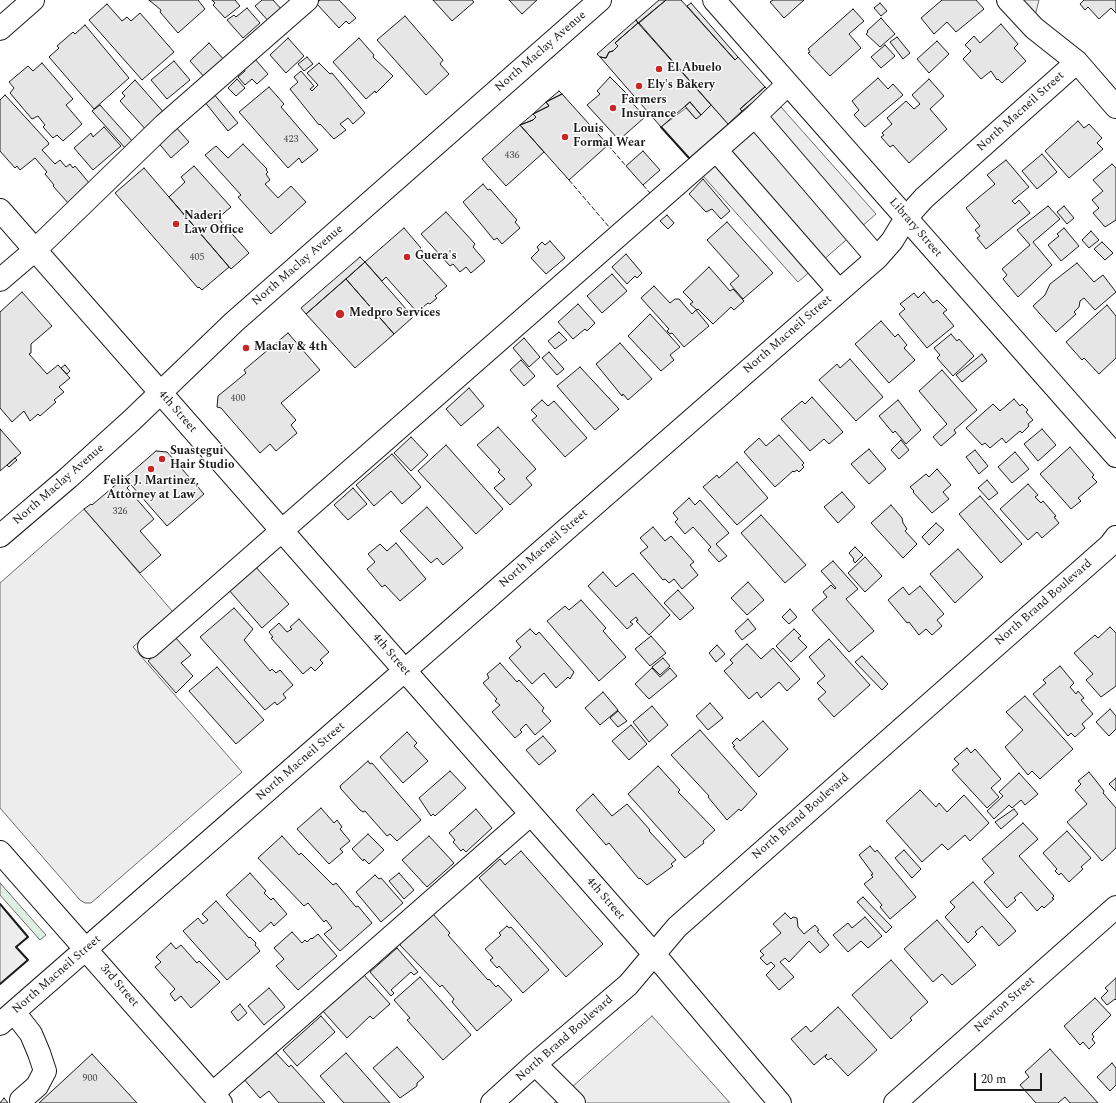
<!DOCTYPE html>
<html>
<head>
<meta charset="utf-8">
<style>
  body { margin:0 }
  #map { position:relative; width:1116px; height:1103px; overflow:hidden; background:#fff; font-family:Spectral,serif }
  canvas { display:block }
  .scale { position:absolute; left:974px; top:1073px; width:68px; height:18px; box-sizing:border-box; border:2px solid #1a1a1a; border-top:0; padding-left:5px; font-size:12px; line-height:14px; white-space:nowrap; color:#1a1a1a; -webkit-text-stroke:3px #fff; paint-order:stroke }
</style>
</head>
<body>
<div id="map">
<canvas width="1116" height="1103"></canvas>
<div class="scale">20 m</div>
</div>
<script>
const context = document.querySelector('canvas').getContext('2d');
context.lineJoin = 'round';
function paint(path, color) { context.fillStyle = color; context.fill(path, 'evenodd'); }
const shape = rows => new Path2D(rows.map(r => 'M' + r).join(''));
function trace(path, color, width, dash) { context.strokeStyle = color; context.lineWidth = width; context.lineCap = dash ? 'butt' : 'round'; context.setLineDash(dash || []); context.stroke(path); }
function label(font, color, halo, rows, align = 'center') {
  context.font = font + ' Spectral,serif'; context.lineWidth = 3; context.setLineDash([]); context.textBaseline = 'middle'; context.strokeStyle = halo; context.fillStyle = color; for (const [text, x, y, turn = 0] of rows) {
    context.save(); context.translate(x, y); context.rotate((+turn || 0) * Math.PI / 180); context.textAlign = isNaN(turn) ? turn : align; if (halo) context.strokeText(text, 0, 0); context.fillText(text, 0, 0); context.restore();
  }
}
const green = shape([
  [0,883,46,935,40,940,0,895,0,883]
]);
paint(green, '#e0efe3');
trace(green, '#6a6a6a', 1);
const parking = shape([
  [1016,0,1039,0,1034,20,1016,0],
  [711,105,728,124,689,158,661,127,686,108,696,119,711,105],
  [781,107,876,214,798,282,703,176,781,107],
  [84,509,173,612,133,647,242,772,91,903,85,903,80,900,0,808,0,583,84,509],
  [0,904,28,937,16,947,28,960,0,984,0,904],
  [652,1016,730,1103,554,1103,652,1016]
]);
paint(parking, '#ededed');
trace(parking, '#6a6a6a', 1);
const building = shape([
  [149,0,198,0,205,9,178,33,160,12,161,10,149,0],
  [212,0,235,0,240,6,225,18,213,5,215,3,212,0],
  [262,0,273,0,283,11,270,23,255,6,262,0],
  [320,0,339,0,356,18,349,24,346,21,339,28,316,3,320,0],
  [433,0,472,0,474,2,452,21,433,0],
  [509,0,537,0,522,14,509,0],
  [659,0,666,0,638,23,636,20,659,0],
  [666,0,681,0,735,60,738,57,765,87,740,109,742,111,728,124,639,23,666,0],
  [773,0,804,0,784,18,770,2,773,0],
  [942,0,976,0,984,9,956,32,947,22,934,34,921,18,942,0],
  [1084,0,1116,0,1116,13,1111,8,1099,19,1088,7,1085,10,1080,4,1084,0],
  [691,3,738,57,735,60,687,6,691,3],
  [880,3,887,11,881,16,874,8,880,3],
  [107,4,122,21,127,17,131,21,140,13,174,52,142,80,89,20,107,4],
  [247,8,260,23,243,38,227,20,234,15,236,17,247,8],
  [853,9,864,21,849,34,861,48,830,76,808,53,810,52,808,49,853,9],
  [405,16,443,60,440,64,449,74,426,95,377,40,405,16],
  [881,18,895,34,880,47,866,34,868,32,867,31,881,18],
  [636,20,638,23,615,43,618,46,613,51,609,52,606,58,600,57,597,54,636,20],
  [638,23,711,105,701,115,690,102,661,127,600,57,606,58,609,52,613,51,618,46,615,43,638,23],
  [1001,24,1018,44,1014,48,1026,61,1002,83,998,79,997,80,991,71,981,79,963,59,971,51,965,45,974,36,980,43,1001,24],
  [85,25,129,78,94,109,49,57,59,48,57,46,73,32,75,34,85,25],
  [897,37,910,53,903,59,890,42,897,37],
  [288,38,304,56,286,73,270,55,288,38],
  [359,38,374,55,373,57,393,76,376,93,375,91,366,99,333,62,359,38],
  [937,41,949,54,929,73,917,59,937,41],
  [209,43,225,61,206,79,190,61,209,43],
  [885,45,895,56,881,68,871,57,885,45],
  [307,57,313,64,304,71,298,64,307,57],
  [254,58,268,74,257,84,252,79,245,85,238,77,245,71,243,68,254,58],
  [174,61,190,80,167,99,151,80,174,61],
  [42,63,73,99,66,105,82,124,63,141,57,135,53,138,43,127,45,125,38,116,32,119,10,93,14,88,9,82,28,66,33,71,42,63],
  [319,63,330,74,332,73,365,113,353,124,348,118,340,124,346,130,334,139,320,124,319,125,290,89,298,82,294,77,301,71,314,86,310,89,312,91,318,85,307,73,319,63],
  [610,77,629,96,627,97,645,117,619,140,587,105,600,94,597,91,610,77],
  [878,78,888,89,893,84,903,95,865,127,854,115,859,110,852,101,878,78],
  [237,79,245,88,236,96,228,88,237,79],
  [929,79,944,96,930,109,947,129,909,163,893,145,890,147,881,137,884,135,882,133,892,124,887,118,906,101,914,109,920,104,912,95,929,79],
  [135,80,166,115,148,132,120,101,125,96,122,93,135,80],
  [269,87,284,104,281,107,318,150,302,163,299,158,288,168,239,112,269,87],
  [765,87,768,90,742,111,740,109,765,87],
  [559,91,562,94,546,102,559,91],
  [213,93,238,123,228,131,204,101,213,93],
  [562,94,608,145,569,180,520,125,533,120,536,117,533,114,549,106,546,102,562,94],
  [5,95,48,142,49,144,42,150,55,164,60,160,66,167,70,164,73,168,75,166,90,184,68,203,53,186,54,185,45,174,47,172,35,158,20,170,17,166,15,168,0,151,0,100,5,95],
  [546,102,549,106,533,114,546,102],
  [690,102,701,115,696,119,685,106,690,102],
  [100,105,134,143,126,149,92,111,100,105],
  [533,114,536,117,533,120,520,125,533,114],
  [1078,121,1084,128,1089,124,1102,138,1097,143,1103,149,1069,178,1045,151,1078,121],
  [520,125,544,152,506,186,482,159,520,125],
  [175,126,189,142,171,158,157,141,175,126],
  [104,127,121,146,93,170,74,148,91,133,93,137,104,127],
  [243,144,267,169,266,170,268,172,266,174,270,180,265,184,278,198,291,186,306,202,271,234,238,197,241,195,205,155,216,146,228,158,243,144],
  [643,151,660,170,643,185,626,166,643,151],
  [1042,154,1057,172,1037,189,1022,171,1042,154],
  [1006,160,1029,187,1012,201,1015,204,1019,200,1030,213,986,249,977,238,980,236,975,230,980,226,966,208,995,184,987,175,1006,160],
  [1112,164,1116,168,1116,220,1105,227,1093,213,1099,208,1092,200,1103,191,1093,180,1112,164],
  [194,166,231,207,218,218,249,253,231,269,169,197,185,182,181,177,194,166],
  [144,168,229,267,202,290,199,287,198,288,115,193,144,168],
  [703,179,730,211,721,219,712,209,706,212,689,194,703,179],
  [483,184,488,190,490,189,517,220,515,222,520,228,502,244,497,238,494,240,463,202,483,184],
  [1048,206,1060,219,1033,242,1052,265,1018,297,1003,279,1007,275,1002,269,1030,245,1017,230,1048,206],
  [1064,206,1074,218,1067,224,1057,212,1064,206],
  [446,212,475,244,473,247,485,261,471,273,466,267,460,272,453,264,450,266,421,234,446,212],
  [667,215,674,223,668,229,660,221,667,215],
  [727,222,773,273,743,299,730,284,739,276,707,240,727,222],
  [404,228,421,248,416,252,447,286,435,296,437,298,430,304,428,303,417,312,386,277,382,281,365,262,404,228],
  [1064,228,1079,246,1061,261,1048,245,1059,236,1057,234,1064,228],
  [1091,231,1099,240,1089,248,1082,240,1091,231],
  [550,241,565,258,546,274,531,258,539,250,537,247,542,242,545,245,550,241],
  [1102,242,1113,253,1105,260,1094,249,1102,242],
  [626,254,642,273,637,278,635,276,627,284,612,267,626,254],
  [360,257,365,262,306,314,301,308,360,257],
  [365,262,413,317,394,334,346,279,365,262],
  [1077,263,1094,282,1103,275,1116,292,1095,310,1084,298,1080,301,1079,307,1074,312,1076,314,1056,332,1033,306,1045,295,1050,284,1077,263],
  [709,267,730,291,733,289,744,301,734,310,731,307,713,324,698,309,697,310,690,304,693,302,683,292,709,267],
  [612,274,627,291,602,313,587,296,612,274],
  [346,279,394,334,355,368,306,314,346,279],
  [654,286,670,303,675,299,679,299,692,314,696,310,709,326,684,347,672,333,670,334,667,331,669,329,641,298,654,286],
  [22,292,52,326,31,344,31,353,29,354,47,374,58,365,70,378,59,387,64,392,54,400,56,402,40,416,38,414,30,421,24,411,12,422,0,408,0,312,22,292],
  [924,292,933,303,937,300,947,310,943,313,954,326,927,348,899,314,905,309,900,304,914,293,918,298,924,292],
  [578,304,595,323,587,331,585,329,573,339,558,322,578,304],
  [1107,305,1116,316,1116,358,1099,374,1084,358,1082,360,1066,342,1107,305],
  [650,314,680,347,670,355,674,360,661,371,628,336,650,314],
  [881,321,895,337,898,334,907,345,904,348,915,360,889,383,855,344,881,321],
  [559,332,567,340,555,349,548,341,559,332],
  [288,333,320,370,281,403,296,420,291,425,297,433,276,451,270,444,260,453,221,408,217,407,218,396,246,373,244,370,288,333],
  [951,334,957,341,959,339,974,356,953,376,937,358,940,355,934,348,951,334],
  [524,338,540,357,529,367,513,348,524,338],
  [620,343,652,379,628,400,623,394,622,396,596,364,620,343],
  [549,352,564,369,557,375,542,358,549,352],
  [982,354,987,361,962,382,956,375,982,354],
  [850,359,883,397,856,421,819,380,837,364,840,368,850,359],
  [521,360,535,376,524,386,510,370,521,360],
  [65,365,70,371,67,374,61,368,65,365],
  [580,367,619,409,595,430,557,386,580,367],
  [942,370,977,410,954,430,956,433,941,446,933,437,947,424,919,391,942,370],
  [469,388,484,406,461,426,446,409,469,388],
  [812,397,843,432,829,444,824,439,810,451,781,419,802,401,805,404,812,397],
  [1014,399,1020,406,1022,404,1028,410,1026,412,1033,420,1028,424,1029,426,1022,433,1020,431,1006,443,1002,438,990,448,985,443,982,445,966,428,993,404,1000,411,1014,399],
  [542,400,548,406,554,401,587,438,565,457,532,420,537,416,531,410,542,400],
  [898,400,921,430,906,444,895,431,893,433,879,416,898,400],
  [498,427,536,469,526,478,532,485,510,505,494,488,505,479,498,472,500,470,477,445,498,427],
  [0,429,21,453,0,471,0,429],
  [1042,429,1056,445,1038,461,1024,444,1042,429],
  [779,435,804,463,802,465,804,467,799,472,797,470,794,472,793,471,775,487,744,452,759,438,766,446,779,435],
  [411,437,428,455,411,471,394,453,411,437],
  [901,440,909,450,899,459,891,450,901,440],
  [446,445,503,509,476,534,418,471,446,445],
  [1070,447,1094,475,1092,477,1097,482,1078,498,1081,501,1071,509,1040,474,1070,447],
  [869,449,886,469,869,484,851,464,869,449],
  [975,450,988,466,979,474,966,457,975,450],
  [156,451,167,452,204,494,167,526,125,478,156,451],
  [1015,452,1029,469,1012,483,998,467,1015,452],
  [392,454,421,487,402,504,391,491,374,506,356,485,392,454],
  [15,458,17,460,9,467,7,465,15,458],
  [737,462,768,498,737,525,703,487,717,475,719,478,737,462],
  [937,469,951,485,943,492,949,499,932,513,913,492,914,491,910,487,926,474,929,477,937,469],
  [123,475,131,484,127,488,154,519,140,531,161,555,140,573,84,509,91,504,92,505,119,482,117,480,123,475],
  [987,480,998,493,989,500,978,488,987,480],
  [1028,484,1038,495,1035,497,1041,503,1043,501,1056,516,1054,517,1059,523,1042,538,1037,532,1028,540,1000,509,1028,484],
  [353,488,367,504,348,520,334,505,353,488],
  [842,492,855,507,838,523,824,507,842,492],
  [980,496,1022,544,1001,563,959,514,980,496],
  [689,498,695,505,700,500,729,533,716,544,727,556,719,562,708,550,711,547,693,527,685,534,675,522,678,519,673,513,689,498],
  [891,505,902,518,903,523,907,529,905,531,917,544,903,558,871,523,891,505],
  [427,507,463,548,443,565,437,558,431,563,400,531,427,507],
  [761,515,806,565,785,583,741,533,761,515],
  [936,523,944,530,929,545,922,537,936,523],
  [653,527,665,541,671,536,694,562,690,565,698,575,682,589,674,579,669,583,665,579,663,580,640,553,648,547,640,538,653,527],
  [396,543,426,579,400,601,385,585,382,587,367,569,375,562,368,554,380,544,387,551,396,543],
  [855,547,863,555,855,563,853,560,854,559,849,553,855,547],
  [958,549,983,577,955,603,930,574,958,549],
  [865,557,882,576,865,592,848,573,865,557],
  [833,561,858,589,846,599,874,631,849,652,812,610,827,597,823,592,831,585,835,589,836,588,821,571,833,561],
  [254,565,289,604,262,628,228,589,254,565],
  [603,572,616,587,633,573,670,615,649,635,636,621,638,620,636,617,630,622,633,624,627,629,588,586,603,572],
  [748,582,764,600,747,615,731,598,748,582],
  [920,586,944,614,937,620,942,626,932,635,926,629,919,635,909,622,907,623,888,600,903,587,909,595,920,586],
  [678,590,694,608,680,620,664,603,678,590],
  [581,600,606,628,603,631,626,657,599,681,547,621,565,606,569,610,581,600],
  [234,608,253,629,244,640,270,671,272,669,276,673,280,670,293,685,283,694,286,698,277,705,275,702,265,710,200,637,234,608],
  [790,609,797,617,789,624,782,617,790,609],
  [299,619,329,652,320,660,323,663,315,671,311,667,303,674,271,638,273,637,269,632,279,623,287,632,292,629,290,627,299,619],
  [748,619,756,629,742,640,735,631,748,619],
  [1110,627,1116,633,1116,686,1101,697,1086,680,1093,674,1074,653,1095,635,1098,638,1110,627],
  [530,629,536,635,539,632,574,672,570,679,568,677,556,688,544,673,532,684,509,658,521,647,516,641,530,629],
  [794,629,801,636,798,638,807,647,791,662,776,646,794,629],
  [651,636,666,653,650,666,635,649,651,636],
  [175,637,191,655,181,663,193,676,176,693,148,661,175,637],
  [829,639,870,685,834,717,818,699,826,692,817,683,825,676,809,657,829,639],
  [747,644,761,659,773,648,800,679,787,691,779,682,761,698,757,692,749,699,724,671,733,663,730,660,747,644],
  [717,645,725,654,716,662,709,653,717,645],
  [862,656,888,684,882,690,855,662,862,656],
  [663,658,670,666,660,675,652,667,663,658],
  [500,663,517,682,519,680,544,708,542,711,551,721,535,735,526,724,520,730,522,732,515,738,492,712,500,705,495,701,497,699,483,683,489,678,487,674,500,663],
  [1060,666,1074,683,1070,687,1076,694,1078,691,1084,698,1081,700,1093,714,1082,724,1085,728,1075,737,1071,733,1068,736,1033,694,1046,683,1043,680,1060,666],
  [217,667,264,720,236,744,189,691,217,667],
  [652,668,660,677,670,668,677,676,649,699,635,684,652,668],
  [603,692,618,710,600,725,585,708,603,692],
  [1025,696,1073,749,1040,779,1032,771,1028,775,1005,747,1023,730,1006,712,1025,696],
  [710,703,723,718,708,730,696,716,710,703],
  [652,706,668,725,649,742,633,722,652,706],
  [1110,709,1116,716,1116,729,1109,736,1096,722,1110,709],
  [618,711,627,721,618,727,610,718,618,711],
  [763,721,788,749,759,777,733,747,735,746,732,743,737,738,740,741,763,721],
  [631,725,647,744,629,760,612,741,631,725],
  [700,730,757,794,741,811,739,809,727,820,708,797,709,796,671,755,700,730],
  [407,732,417,743,414,746,428,761,403,783,380,757,407,732],
  [543,736,556,751,539,765,526,750,543,736],
  [967,748,971,753,975,749,1001,779,991,788,999,797,987,808,952,770,959,764,954,759,967,748],
  [368,761,370,764,372,763,421,820,397,841,390,834,387,836,365,811,363,812,360,810,341,789,340,786,368,761],
  [658,766,680,790,678,792,715,830,703,841,704,843,685,858,628,794,658,766],
  [450,771,466,788,435,816,433,814,431,816,419,798,450,771],
  [1089,772,1104,791,1103,793,1116,808,1116,848,1102,861,1067,822,1087,804,1075,790,1081,784,1078,781,1089,772],
  [1019,773,1038,794,1025,805,1021,800,1012,808,1009,805,994,819,987,811,1003,796,999,792,1019,773],
  [1116,778,1116,791,1109,784,1116,778],
  [920,790,936,807,939,803,947,812,964,795,989,823,970,841,965,835,948,850,942,844,922,862,886,821,920,790],
  [593,794,612,816,627,804,650,830,649,831,676,860,671,864,673,866,647,885,640,878,639,879,609,843,606,845,576,810,593,794],
  [321,808,334,823,337,820,342,827,340,829,350,841,340,849,343,852,329,864,297,829,321,808],
  [476,809,492,828,466,852,463,849,461,851,453,842,455,840,449,833,476,809],
  [1014,809,1018,814,1001,829,995,822,1014,809],
  [1023,823,1038,839,1019,856,1054,896,1052,898,1054,899,1044,908,1042,906,1037,911,1021,892,1014,898,1016,900,1007,908,984,882,994,873,982,859,1023,823],
  [1067,831,1091,858,1081,867,1083,869,1069,882,1061,873,1059,875,1055,871,1057,869,1043,853,1067,831],
  [368,834,384,850,369,864,364,859,363,861,352,849,368,834],
  [282,836,299,855,301,853,333,885,336,883,356,907,358,906,372,923,340,951,324,934,332,928,326,920,324,922,308,903,304,906,258,858,282,836],
  [429,836,454,863,427,887,402,860,429,836],
  [870,846,875,852,877,850,916,897,890,919,880,907,882,905,864,884,873,877,871,875,873,874,859,855,870,846],
  [904,850,921,869,912,878,895,858,904,850],
  [521,851,603,944,566,977,479,878,500,859,505,865,521,851],
  [250,873,266,891,264,893,271,900,273,898,287,914,274,926,271,922,260,932,226,895,250,873],
  [399,873,414,890,404,899,389,881,399,873],
  [375,875,379,879,381,878,403,903,381,922,356,892,375,875],
  [973,882,1016,931,999,946,982,926,975,932,977,934,968,943,945,917,955,907,950,902,973,882],
  [863,897,892,927,886,933,857,902,863,897],
  [216,901,249,938,250,937,256,943,255,945,260,951,227,980,183,931,198,918,203,924,208,920,202,914,216,901],
  [785,913,791,919,793,917,797,918,798,927,804,934,815,925,819,930,817,931,829,945,820,953,809,941,789,962,785,958,780,962,794,977,779,990,766,975,775,966,771,962,767,965,760,958,764,955,760,951,781,933,773,924,785,913],
  [433,914,450,933,448,935,488,980,489,979,496,987,498,985,512,1000,477,1031,452,1002,454,999,442,985,440,987,400,945,400,943,433,914],
  [865,917,882,936,868,948,861,941,848,952,833,935,848,923,852,928,865,917],
  [937,920,976,965,952,985,942,974,933,982,904,949,937,920],
  [507,926,509,928,511,927,549,970,523,993,499,966,497,968,490,960,493,958,485,949,501,935,499,933,507,926],
  [292,932,302,943,305,940,307,942,311,938,312,939,318,934,337,956,298,990,276,966,284,959,274,948,292,932],
  [171,943,176,949,181,945,197,963,199,961,220,982,191,1008,181,996,175,1001,170,994,175,989,155,967,161,962,156,957,171,943],
  [397,948,418,972,414,975,411,972,391,990,394,993,391,996,370,972,397,948],
  [891,960,928,1002,910,1018,912,1020,891,1039,852,995,891,960],
  [362,973,390,1004,373,1019,370,1016,347,1038,322,1010,362,973],
  [420,977,471,1035,443,1060,407,1020,410,1018,394,1000,420,977],
  [1116,978,1116,1000,1115,999,1107,1005,1101,998,1108,991,1105,988,1116,978],
  [269,988,285,1007,264,1025,248,1006,269,988],
  [1095,998,1111,1015,1092,1034,1094,1037,1092,1039,1095,1043,1089,1049,1083,1042,1080,1045,1064,1026,1095,998],
  [240,1004,247,1013,238,1021,231,1012,240,1004],
  [838,1007,877,1050,848,1076,831,1058,828,1060,825,1057,827,1054,814,1065,791,1039,806,1026,811,1032,838,1007],
  [321,1016,335,1032,297,1066,283,1050,321,1016],
  [397,1047,424,1077,417,1083,417,1086,400,1098,373,1068,397,1047],
  [1050,1049,1098,1103,1070,1103,1065,1097,1058,1103,1036,1103,1020,1085,1029,1077,1025,1072,1050,1049],
  [275,1052,289,1067,291,1065,325,1103,279,1103,269,1091,260,1098,243,1078,275,1052],
  [346,1053,390,1103,344,1103,320,1076,346,1053],
  [92,1054,137,1103,39,1103,92,1054],
  [1112,1063,1116,1068,1116,1085,1110,1091,1097,1077,1112,1063],
  [4,1098,8,1103,0,1103,4,1098]
]);
paint(building, '#e6e6e6');
trace(building, '#1a1a1a', 1);
const minor = shape([
  [714,0,1116,456],
  [1008,0,1034,28,1077,62,1116,107],
  [0,29,33,0],
  [755,116,877,258],
  [716,150,839,291],
  [0,210,654,954,780,1103],
  [0,280,35,250,164,125,307,0],
  [149,647,755,116,787,85],
  [0,852,221,1103],
  [14,1012,31,1034,39,1053,45,1071,37,1086,21,1100],
  [0,1024,877,258,892,241,906,218,924,198,1077,62],
  [535,1064,574,1103],
  [213,1093,531,814],
  [492,1103,535,1064,628,985,677,927,1110,545,1116,537],
  [895,1103,1116,907]
]);
const major = shape([
  [0,536,68,478,132,420,234,322,600,0]
]);
trace(minor, '#1a1a1a', 24);
trace(major, '#1a1a1a', 24);
trace(minor, '#fff', 22);
trace(major, '#fff', 22);
trace(shape([
  [608,145,626,166],
  [569,180,610,228],
  [643,185,650,193]
]), '#1a1a1a', 1, [5, 2]);
trace(shape([
  [661,127,689,158],
  [0,904,28,937,16,947,28,960,0,984]
]), '#1a1a1a', 2);
for (const [x, y, r, color] of [
  [659,69,4,"#c62828"],
  [639,86,4,"#c62828"],
  [613,108,4,"#c62828"],
  [565,137,4,"#c62828"],
  [176,224,4,"#c62828"],
  [407,257,4,"#c62828"],
  [340,314,5,"#c62828"],
  [246,348,4,"#c62828"],
  [162,459,4,"#c62828"],
  [151,469,4,"#c62828"]
]) { const dot = new Path2D(); dot.arc(x, y, r, 0, 2 * Math.PI); context.fillStyle = color; context.fill(dot); trace(dot, '#fff', 1.5); }
label('10px', '#4d4d4d', null, [
  ["423",291,140],
  ["436",512,156],
  ["405",197,258],
  ["400",238,399],
  ["326",120,512],
  ["900",90,1079]
]);
label('12px', '#1a1a1a', '#fff', [
  ["North Maclay Avenue",541,52,-41],
  ["North Macneil Street",1021,112,-42],
  ["Library Street",915,228,49],
  ["North Maclay Avenue",298,266,-41],
  ["North Macneil Street",788,335,-41],
  ["4th Street",177,412,49],
  ["North Maclay Avenue",59,485,-41],
  ["North Macneil Street",544,549,-41],
  ["North Brand Boulevard",1044,603,-41],
  ["4th Street",391,655,49],
  ["North Macneil Street",301,762,-41],
  ["North Brand Boulevard",801,817,-41],
  ["4th Street",605,899,49],
  ["North Macneil Street",57,975,-41],
  ["3rd Street",119,986,49],
  ["Newton Street",1005,1005,-42],
  ["North Brand Boulevard",565,1039,-41]
]);
label('bold 12px', '#1a1a1a', '#fff', [
  ["El Abuelo",667,69],
  ["Ely's Bakery",647,86],
  ["Farmers",621,101],
  ["Insurance",621,115],
  ["Louis",573,130],
  ["Formal Wear",573,144],
  ["Naderi",184,217],
  ["Law Office",184,231],
  ["Guera's",415,257],
  ["Medpro Services",349,314],
  ["Maclay & 4th",254,348],
  ["Suastegui",170,452],
  ["Hair Studio",170,466],
  ["Felix J. Martinez,",151,482,"center"],
  ["Attorney at Law",151,496,"center"]
], 'left');
</script>
</body>
</html>
